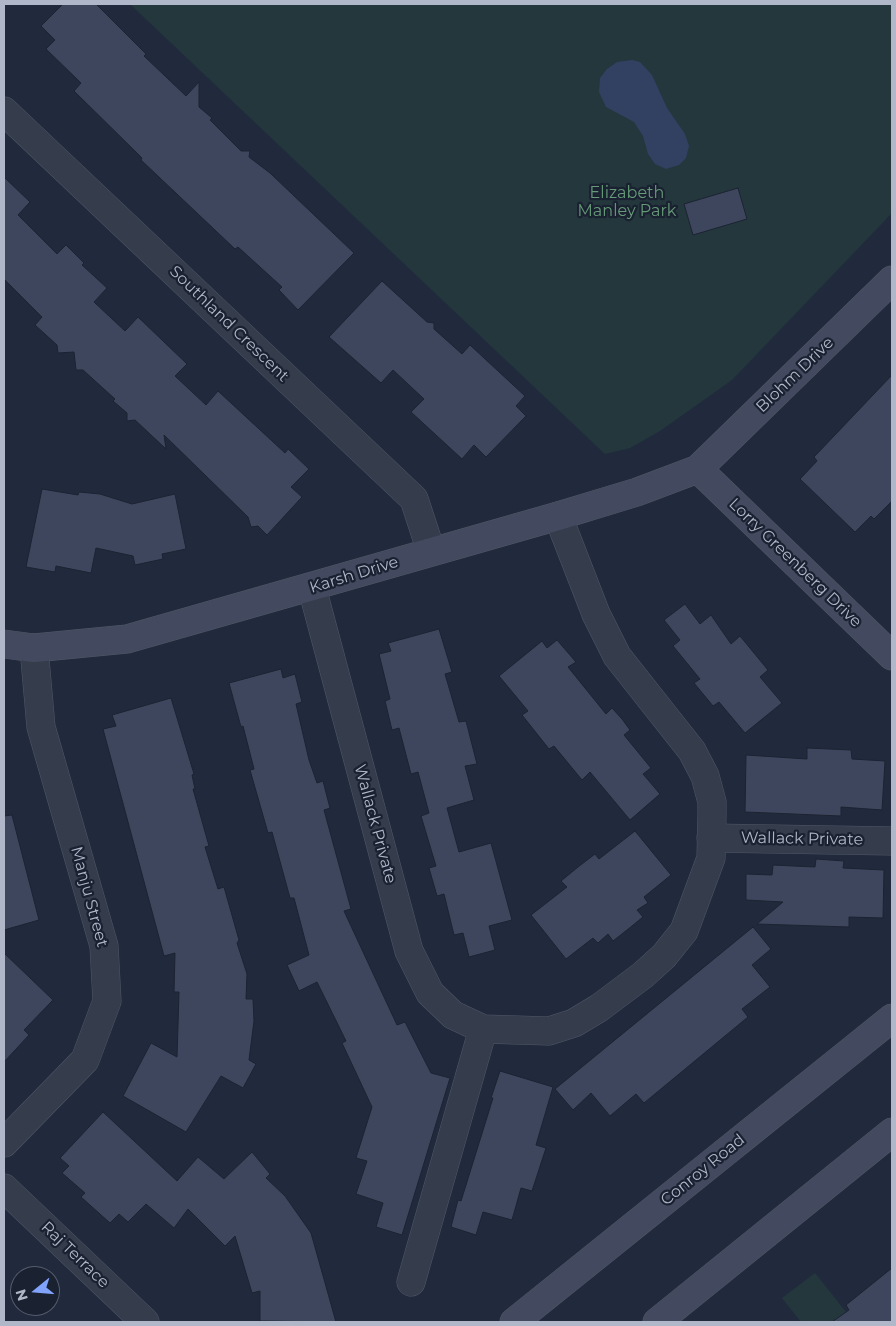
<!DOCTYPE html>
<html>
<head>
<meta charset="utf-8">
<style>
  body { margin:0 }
  #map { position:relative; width:896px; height:1326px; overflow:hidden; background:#212a3c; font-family:Montserrat,sans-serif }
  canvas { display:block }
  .frame { position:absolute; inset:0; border:5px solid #b0b7c8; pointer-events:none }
  .north { position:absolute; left:10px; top:1266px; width:50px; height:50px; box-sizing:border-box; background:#1a2131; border:1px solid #565d6d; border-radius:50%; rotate:253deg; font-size:14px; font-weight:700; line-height:20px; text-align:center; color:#b0b7c8 }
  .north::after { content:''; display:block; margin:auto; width:18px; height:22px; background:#81a3fc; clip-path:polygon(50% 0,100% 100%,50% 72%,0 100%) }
</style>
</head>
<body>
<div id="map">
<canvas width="896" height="1326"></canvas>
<div class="frame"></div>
<div class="north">N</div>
</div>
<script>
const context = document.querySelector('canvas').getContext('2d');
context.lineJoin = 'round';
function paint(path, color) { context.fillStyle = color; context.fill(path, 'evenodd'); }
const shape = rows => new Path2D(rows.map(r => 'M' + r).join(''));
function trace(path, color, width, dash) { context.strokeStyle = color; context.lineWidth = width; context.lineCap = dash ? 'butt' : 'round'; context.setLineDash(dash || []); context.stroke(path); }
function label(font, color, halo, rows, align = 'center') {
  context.font = font + ' Montserrat,sans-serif'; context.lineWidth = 4.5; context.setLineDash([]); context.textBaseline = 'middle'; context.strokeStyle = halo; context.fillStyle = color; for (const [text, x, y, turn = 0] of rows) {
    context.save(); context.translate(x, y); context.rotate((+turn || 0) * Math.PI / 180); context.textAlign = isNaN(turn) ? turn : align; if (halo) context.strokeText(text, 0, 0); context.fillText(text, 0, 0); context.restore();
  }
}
paint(shape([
  [130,4,892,4,892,213,732,380,660,431,630,448,605,454],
  [815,1273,854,1322,801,1322,782,1298]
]), '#23373d');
paint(shape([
  [632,60,640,62,652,75,667,108,685,134,689,146,686,158,679,165,666,169,655,164,648,154,643,136,634,122,606,107,599,92,600,78,607,69,617,62]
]), '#324062');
const building = shape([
  [63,4,96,4,146,54,144,56,186,96,199,82,199,107,212,118,210,120,241,151,250,151,249,157,270,173,354,253,298,310,279,290,282,287,238,247,235,249,141,160,142,158,74,91,81,83,46,49,55,40,41,26,63,4],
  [4,177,30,202,18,215,57,254,66,245,84,263,82,265,107,288,94,302,125,331,138,317,187,364,175,376,206,405,218,391,285,453,288,449,309,469,291,487,302,497,267,535,258,526,251,527,248,517,164,435,166,449,135,420,127,421,127,413,113,401,115,399,83,370,76,370,74,352,58,353,57,345,35,325,42,317,4,279,4,177],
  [738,188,747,219,693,235,684,204,738,188],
  [382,281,427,322,434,323,434,329,462,354,470,345,525,396,516,406,526,416,486,457,474,445,462,459,411,412,424,399,393,370,381,383,329,337,382,281],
  [892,375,892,501,874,519,871,516,855,532,800,479,817,461,814,457,892,375],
  [42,489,78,495,79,492,100,494,132,504,175,494,186,549,162,554,163,559,135,565,133,556,96,548,91,573,56,566,55,572,26,567,42,489],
  [685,604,700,624,711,615,731,644,740,636,768,670,760,677,782,703,745,733,719,702,713,706,694,683,700,679,673,646,680,640,664,620,685,604],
  [439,629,452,672,445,674,459,722,466,721,477,764,465,766,474,800,447,808,459,852,491,843,512,920,489,926,495,950,469,957,463,933,454,935,444,894,437,896,429,868,436,866,421,816,429,813,418,772,411,774,399,728,392,730,385,701,390,699,379,654,391,651,388,643,439,629],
  [557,640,576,662,568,667,606,714,612,708,622,719,630,730,624,735,651,768,643,774,660,794,630,820,590,772,582,780,554,746,549,749,522,715,528,711,499,676,542,641,547,648,557,640],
  [281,669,283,678,295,674,302,702,296,704,309,760,317,783,323,781,330,808,324,810,351,909,344,911,397,1025,405,1022,431,1073,450,1078,402,1235,376,1227,383,1203,356,1194,367,1161,356,1158,372,1107,342,1043,346,1041,317,982,299,991,287,965,309,955,294,898,290,898,272,832,268,833,250,770,254,769,243,726,241,727,229,683,281,669],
  [171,698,194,774,192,775,195,789,193,789,209,846,205,847,218,889,224,887,239,940,237,943,247,974,246,999,253,999,254,1021,249,1060,256,1064,243,1088,221,1076,186,1132,123,1096,151,1043,177,1057,179,992,174,992,175,953,164,956,103,729,116,726,112,715,171,698],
  [807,748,851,750,852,759,885,761,882,810,841,807,841,816,745,812,746,755,807,759,807,748],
  [12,815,39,920,4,930,4,816,12,815],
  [635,831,671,875,644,897,648,903,637,910,643,917,627,930,613,941,608,934,598,943,593,938,566,959,531,915,567,887,561,881,578,867,595,854,599,859,635,831],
  [816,859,844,861,843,868,884,870,883,918,849,917,849,927,757,924,783,902,746,900,746,874,772,875,773,865,815,867,816,859],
  [753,927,771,949,752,965,770,987,742,1009,748,1017,644,1103,636,1094,610,1116,591,1093,573,1110,555,1089,753,927],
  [4,953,53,1000,24,1030,29,1035,4,1062,4,953],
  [500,1071,553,1087,536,1145,546,1148,532,1191,521,1188,512,1220,483,1212,476,1235,451,1227,458,1200,461,1201,493,1098,491,1098,500,1071],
  [103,1112,177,1181,198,1157,224,1179,252,1152,270,1174,266,1178,285,1196,311,1233,336,1322,260,1321,260,1291,252,1293,235,1236,225,1246,188,1209,174,1228,146,1204,128,1222,119,1214,110,1223,81,1197,85,1193,62,1173,69,1166,60,1158,103,1112],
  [892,1268,892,1322,832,1322,849,1310,846,1305,892,1268]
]);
paint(building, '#3d465c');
trace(building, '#1c2333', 1);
const street = shape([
  [4,111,414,499,431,551],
  [312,588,409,951,430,993,453,1015,483,1029,549,1031,574,1023,599,1008,643,975,664,956,684,931,711,858,712,814,712,802,705,776,692,751,617,656,596,614,558,516],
  [711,838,892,841],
  [4,1143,85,1060,107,1001,104,946,41,727,34,648],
  [4,1188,145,1322],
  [411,1282,483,1029]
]);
const secondary = shape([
  [698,469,892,656],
  [4,644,34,648,127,639,558,516,637,492,698,469,892,280],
  [514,1322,892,1018],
  [657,1322,892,1132]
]);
trace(street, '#505767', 29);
trace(secondary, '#505767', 29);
trace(street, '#353c4c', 28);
trace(secondary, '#434a5f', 28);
label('16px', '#669a78', '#1a2131', [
  ["Elizabeth",627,193],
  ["Manley Park",627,211]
]);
label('16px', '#b0b7c8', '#1a2131', [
  ["Southland Crescent",229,324,44],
  ["Blohm Drive",795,375,-44],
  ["Lorry Greenberg Drive",795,563,44],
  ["Karsh Drive",354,575,-17],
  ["Wallack Private",375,824,75],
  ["Wallack Private",802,839,1],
  ["Manju Street",89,897,75],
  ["Conroy Road",703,1170,-39],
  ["Raj Terrace",75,1255,44]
]);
</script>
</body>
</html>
